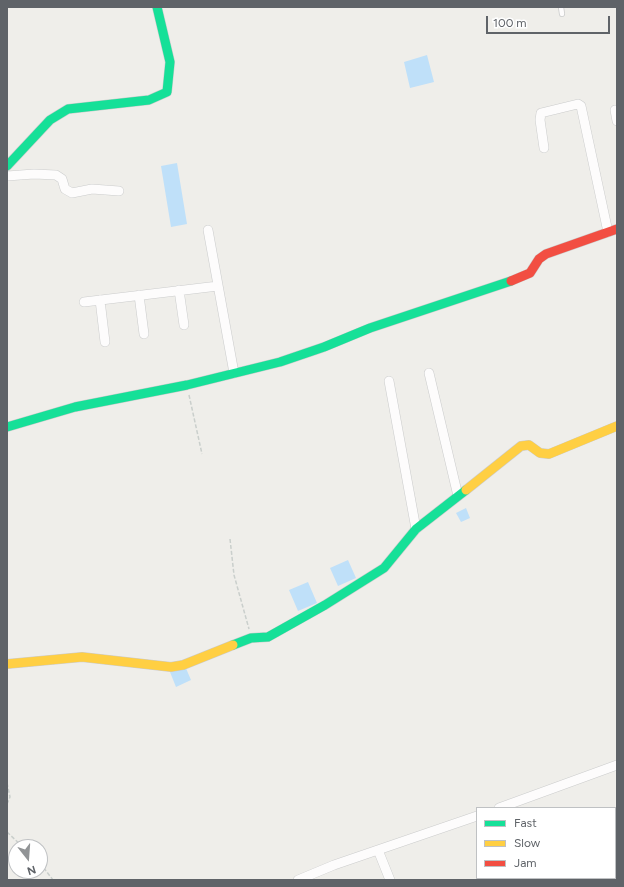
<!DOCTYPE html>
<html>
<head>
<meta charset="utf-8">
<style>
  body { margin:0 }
  #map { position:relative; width:624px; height:887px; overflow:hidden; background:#efeeea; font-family:Figtree,sans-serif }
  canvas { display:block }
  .frame { position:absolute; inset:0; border:8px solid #5f6368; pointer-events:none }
  .legend { position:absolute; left:476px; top:807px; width:140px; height:72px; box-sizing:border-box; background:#fff; border:1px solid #bfc1c3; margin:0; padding:5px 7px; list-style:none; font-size:12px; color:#5f6368 }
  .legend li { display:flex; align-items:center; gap:8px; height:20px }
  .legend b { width:20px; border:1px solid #bfc1c3 }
  .north { position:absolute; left:8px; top:839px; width:40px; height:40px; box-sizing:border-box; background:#fff; border:1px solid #bfc1c3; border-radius:50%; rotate:163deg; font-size:11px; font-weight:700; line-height:16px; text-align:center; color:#5f6368 }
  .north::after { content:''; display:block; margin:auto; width:14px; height:18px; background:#919496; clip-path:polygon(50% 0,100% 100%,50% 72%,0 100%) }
  .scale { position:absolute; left:486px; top:16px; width:124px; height:18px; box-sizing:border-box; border:2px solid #5f6368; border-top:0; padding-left:5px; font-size:12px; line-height:14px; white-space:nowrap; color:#5f6368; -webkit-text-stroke:3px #fff; paint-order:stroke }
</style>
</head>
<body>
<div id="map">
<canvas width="624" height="887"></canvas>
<div class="frame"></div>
<ul class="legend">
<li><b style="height:5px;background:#16e098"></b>Fast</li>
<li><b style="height:5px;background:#ffcf43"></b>Slow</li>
<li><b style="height:5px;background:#f24e42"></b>Jam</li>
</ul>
<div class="north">N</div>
<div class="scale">100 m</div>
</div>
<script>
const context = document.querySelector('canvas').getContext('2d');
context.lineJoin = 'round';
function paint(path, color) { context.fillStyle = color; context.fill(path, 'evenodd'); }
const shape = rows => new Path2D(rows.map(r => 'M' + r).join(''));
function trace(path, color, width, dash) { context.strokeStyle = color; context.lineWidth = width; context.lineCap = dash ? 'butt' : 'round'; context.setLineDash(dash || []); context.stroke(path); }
paint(shape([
  [427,55,434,82,410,88,404,62],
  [177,163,187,224,171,227,161,166],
  [466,508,470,518,461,522,456,513],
  [348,560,356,578,338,586,330,568],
  [308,582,317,603,298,611,289,590],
  [185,666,191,680,176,687,170,672]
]), '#bfe0f9');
const lane = shape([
  [561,7,562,14]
]);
const street = shape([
  [615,110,617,121],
  [544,148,540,120,541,113,578,104,581,106,608,232],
  [7,176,34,174,56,175,62,179,65,189,72,193,92,189,119,191],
  [208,230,234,373],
  [179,290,184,325],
  [139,295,144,334],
  [100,300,105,342],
  [84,302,218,286],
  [429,373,458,496],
  [389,381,416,529],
  [499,808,617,765],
  [378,850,390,880],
  [615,850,617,850],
  [298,880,334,865,477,816]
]);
const fast = shape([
  [7,166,50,120,68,109,149,100,167,92,170,62,157,7],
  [7,427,75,407,187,385,280,362,324,347,370,328,511,281],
  [233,645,251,638,268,637,325,605,384,568,416,529,466,490]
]);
const slow = shape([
  [466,490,521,446,529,445,540,453,549,454,617,426],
  [7,664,82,657,171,667,183,665,233,645]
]);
const jam = shape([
  [511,281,530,273,539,259,546,254,617,229]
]);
trace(lane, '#cbcccc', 6);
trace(street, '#cbcccc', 10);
trace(fast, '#cacacb', 10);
trace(slow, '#cacacb', 10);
trace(jam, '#cacacb', 10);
trace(shape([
  [189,395,202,454],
  [230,539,234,575,249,629],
  [7,783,10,797,7,804],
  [7,832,23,847],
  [40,863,53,880]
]), '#cacfcc', 1.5, [4, 2]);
trace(lane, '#fdfcfc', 4.5);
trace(street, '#fdfcfc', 9);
trace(fast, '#16e098', 9);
trace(slow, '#ffcf43', 9);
trace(jam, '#f24e42', 9);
</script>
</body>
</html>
